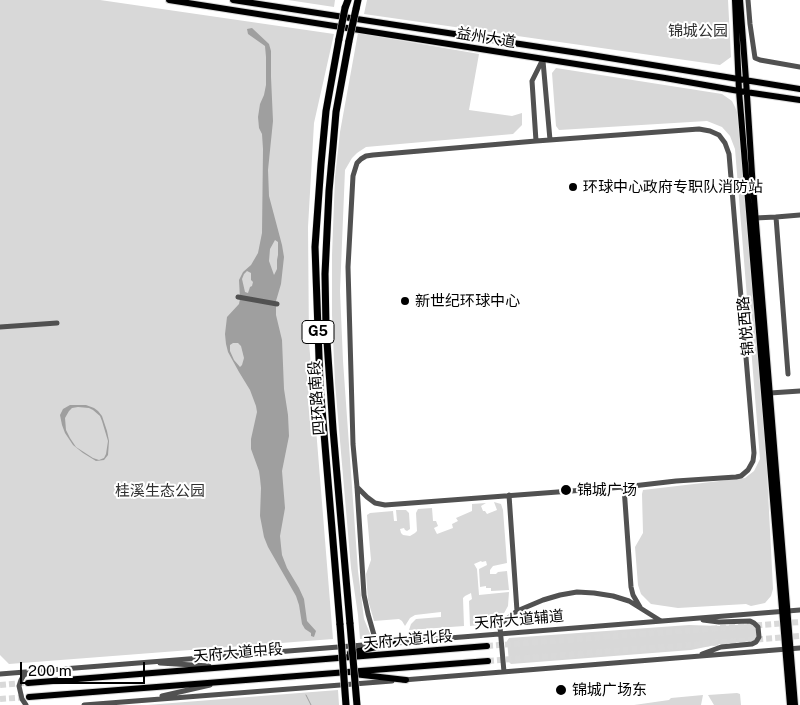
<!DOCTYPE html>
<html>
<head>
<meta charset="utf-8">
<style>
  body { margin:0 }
  #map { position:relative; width:800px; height:705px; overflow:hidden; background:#fff; font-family:"Public Sans",sans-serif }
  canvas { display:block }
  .scale { position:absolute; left:20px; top:662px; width:125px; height:22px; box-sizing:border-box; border:2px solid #000; border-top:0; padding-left:6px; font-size:15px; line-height:18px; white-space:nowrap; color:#000; -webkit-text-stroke:4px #fff; paint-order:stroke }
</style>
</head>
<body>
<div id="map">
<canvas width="800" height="705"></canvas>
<div class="scale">200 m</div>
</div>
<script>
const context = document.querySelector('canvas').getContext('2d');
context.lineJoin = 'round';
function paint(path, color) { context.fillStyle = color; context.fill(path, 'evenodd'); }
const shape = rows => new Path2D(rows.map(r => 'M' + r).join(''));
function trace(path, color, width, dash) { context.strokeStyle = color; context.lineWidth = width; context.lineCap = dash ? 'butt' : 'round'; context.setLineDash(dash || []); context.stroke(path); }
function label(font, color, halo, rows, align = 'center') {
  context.font = font + ' "Public Sans","Noto Sans SC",sans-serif'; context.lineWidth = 4; context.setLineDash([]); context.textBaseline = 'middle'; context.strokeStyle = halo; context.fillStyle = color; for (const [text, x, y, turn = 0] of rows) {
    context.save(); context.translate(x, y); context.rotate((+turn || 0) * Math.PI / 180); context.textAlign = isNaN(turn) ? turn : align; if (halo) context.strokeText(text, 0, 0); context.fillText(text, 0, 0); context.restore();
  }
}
paint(shape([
  [0,0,100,0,334,34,314,123,308,227,309,342,333,639,9,664,0,655],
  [288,0,335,0,334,7],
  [367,0,728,0,731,57,720,65,364,14],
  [358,33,479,54,469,110,512,116,522,113,522,125,513,134,366,147,357,153,352,158,345,170,340,291,343,361,358,571,364,619,371,636,369,638,360,639,358,615,351,568,335,383,332,315,332,255,335,177,340,132],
  [556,68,722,94,732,101,735,107,737,112,766,452,773,589,771,596,765,603,751,606,746,604,678,608,651,604,641,594,638,585,635,547,643,533,642,494,643,490,745,478,754,471,760,459,735,149,730,136,722,127,707,121,559,130,556,126,552,73],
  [494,502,501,504,503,510,507,563,493,566,490,570,490,574,496,574,498,572,507,571,509,590,491,591,491,588,486,588,486,586,480,587,479,569,487,565,486,561,482,562,481,561,474,564,477,569,479,595,509,592,508,606,503,615,492,623,488,624,470,626,469,601,472,599,471,593,465,596,463,598,464,626,409,630,411,624,416,619,441,617,441,612,415,615,410,618,405,626,402,621,399,619,374,621,368,600,366,574,371,560,367,515,370,513,393,511,394,521,397,521,396,510,406,510,409,513,410,529,407,531,405,530,404,528,400,529,401,533,403,535,410,536,415,533,417,531,416,513,418,509,432,508,433,521,436,521,438,526,434,528,437,534,453,528,452,524,458,521,456,518,472,511,472,504,486,503,481,506,483,511,485,511,487,514,497,510],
  [749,624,753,625,756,627,757,638,753,641,720,644,691,650,511,664,509,662,507,641,509,638,689,625,720,626],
  [338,690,339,705,147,705,274,695],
  [737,693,740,694,741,705,714,705,708,695],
  [703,695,701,705,634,705,669,700,671,698]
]), '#d8d8d8');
paint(shape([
  [252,28,269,44,271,51,271,77,273,121,268,170,269,196,282,245,284,257,281,284,276,301,276,315,282,340,284,389,288,415,289,436,282,471,285,508,280,536,281,546,282,555,287,568,299,588,304,599,307,621,316,631,314,637,311,636,311,633,305,629,302,624,299,605,296,596,268,547,264,537,260,516,261,488,260,478,259,471,251,449,251,439,257,412,256,406,250,390,239,372,228,352,226,344,225,334,227,317,239,304,240,299,239,280,243,272,251,265,258,253,262,233,263,149,262,134,259,128,258,117,260,104,264,95,266,85,266,57,265,46,248,34,247,29],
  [275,240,278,242,278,255,277,260,277,269,274,275,269,261,270,249],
  [247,271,251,273,251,280,253,282,252,286,250,287,248,293,245,292,242,279,244,274],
  [233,343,238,343,241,346,244,358,242,365,240,367,234,360,230,351,230,345],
  [70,405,86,405,94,408,98,411,102,416,107,431,109,441,108,455,104,460,96,461,83,453,73,445,65,433,62,425,60,415,63,409],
  [78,407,89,408,93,410,100,416,102,421,108,441,106,454,104,458,99,460,93,458,76,447,70,438,66,430,65,418,69,411,72,408]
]), '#9f9f9f');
trace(shape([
  [306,695,311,705]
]), '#9f9f9f', 1);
trace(shape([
  [487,646,800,622],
  [488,661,800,636],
  [0,685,24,683],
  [0,699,29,697]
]), '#d9d9d9', 6, [6, 3]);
const major = shape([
  [169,0,665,78,739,91,800,100],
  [233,0,585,54,800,89],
  [735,0,739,91,790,705],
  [740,0,746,80,752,174,795,705],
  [350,653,402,641],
  [354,674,406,680],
  [28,683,487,646],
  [29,697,488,661]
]);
const highway = shape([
  [345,8,348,0],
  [356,9,358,0],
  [339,39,326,111,321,164,315,247,320,385,340,625],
  [349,41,336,112,333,147,329,191,325,274,326,327,333,429,350,624]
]);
trace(major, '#dbdbdb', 8);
trace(highway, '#dbdbdb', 8);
trace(shape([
  [748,0,750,24,755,58,760,60,800,67],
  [543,61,550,140],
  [536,141,532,81,543,59],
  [755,218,776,217],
  [238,297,277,304],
  [0,327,57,323],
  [788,374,776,217,800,215],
  [770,393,800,391],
  [357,487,367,497,375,503,385,505,624,487,676,481,736,477,741,476,748,470,753,461,754,453,729,154,725,143,719,135,710,131,699,129,536,141,373,155,366,156,361,159,357,163,353,176,348,267,353,444,357,487,364,595,368,614,374,635,374,644],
  [624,487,631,587,633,595,640,607],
  [509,495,517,611],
  [399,642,800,610],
  [702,654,721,647,752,644,756,642,759,637,758,627,754,623,750,621,719,622,703,620],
  [160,663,209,666],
  [504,672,500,627,503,622,517,611,543,600,560,595,577,592,594,593,613,596,629,601,661,621],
  [0,674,376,644],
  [403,680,800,648],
  [162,696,210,685],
  [26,705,22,699,19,686,21,680,24,675,29,672],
  [84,705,392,681]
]), '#515151', 5);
trace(major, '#000', 6);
trace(highway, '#000', 7);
const highwayBridge = shape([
  [339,39,345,8],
  [349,41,356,9],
  [350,624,357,705],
  [340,625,346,705]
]);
trace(highwayBridge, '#dbdbdb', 8, []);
trace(highwayBridge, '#000', 7);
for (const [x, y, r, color] of [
  [573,187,5,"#000"],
  [405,301,5,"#000"],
  [566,490,6,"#000"],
  [561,690,6,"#000"]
]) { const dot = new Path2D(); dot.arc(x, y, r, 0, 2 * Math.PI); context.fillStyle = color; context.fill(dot); trace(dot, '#fff', 2); }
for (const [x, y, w] of [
  [318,332,32]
]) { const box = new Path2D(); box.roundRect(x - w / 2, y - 11.5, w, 23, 4); context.fillStyle = '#fff'; context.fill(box); trace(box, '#000', 1); }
label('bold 14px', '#000', null, [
  ["G5",318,332]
]);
label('15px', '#2f2f2f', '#fff', [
  ["锦城公园",698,31],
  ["桂溪生态公园",160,491]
]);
label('15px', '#000', '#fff', [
  ["益州大道",486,38,9],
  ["锦悦西路",746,326,-95],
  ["四环路南段",317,398,-94],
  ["天府大道辅道",519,620,-5],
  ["天府大道北段",408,640,-5],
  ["天府大道中段",238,653,-5]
]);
label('15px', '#000', '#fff', [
  ["环球中心政府专职队消防站",583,187],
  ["新世纪环球中心",415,301],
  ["锦城广场",577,490],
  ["锦城广场东",572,690]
], 'left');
</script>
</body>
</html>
